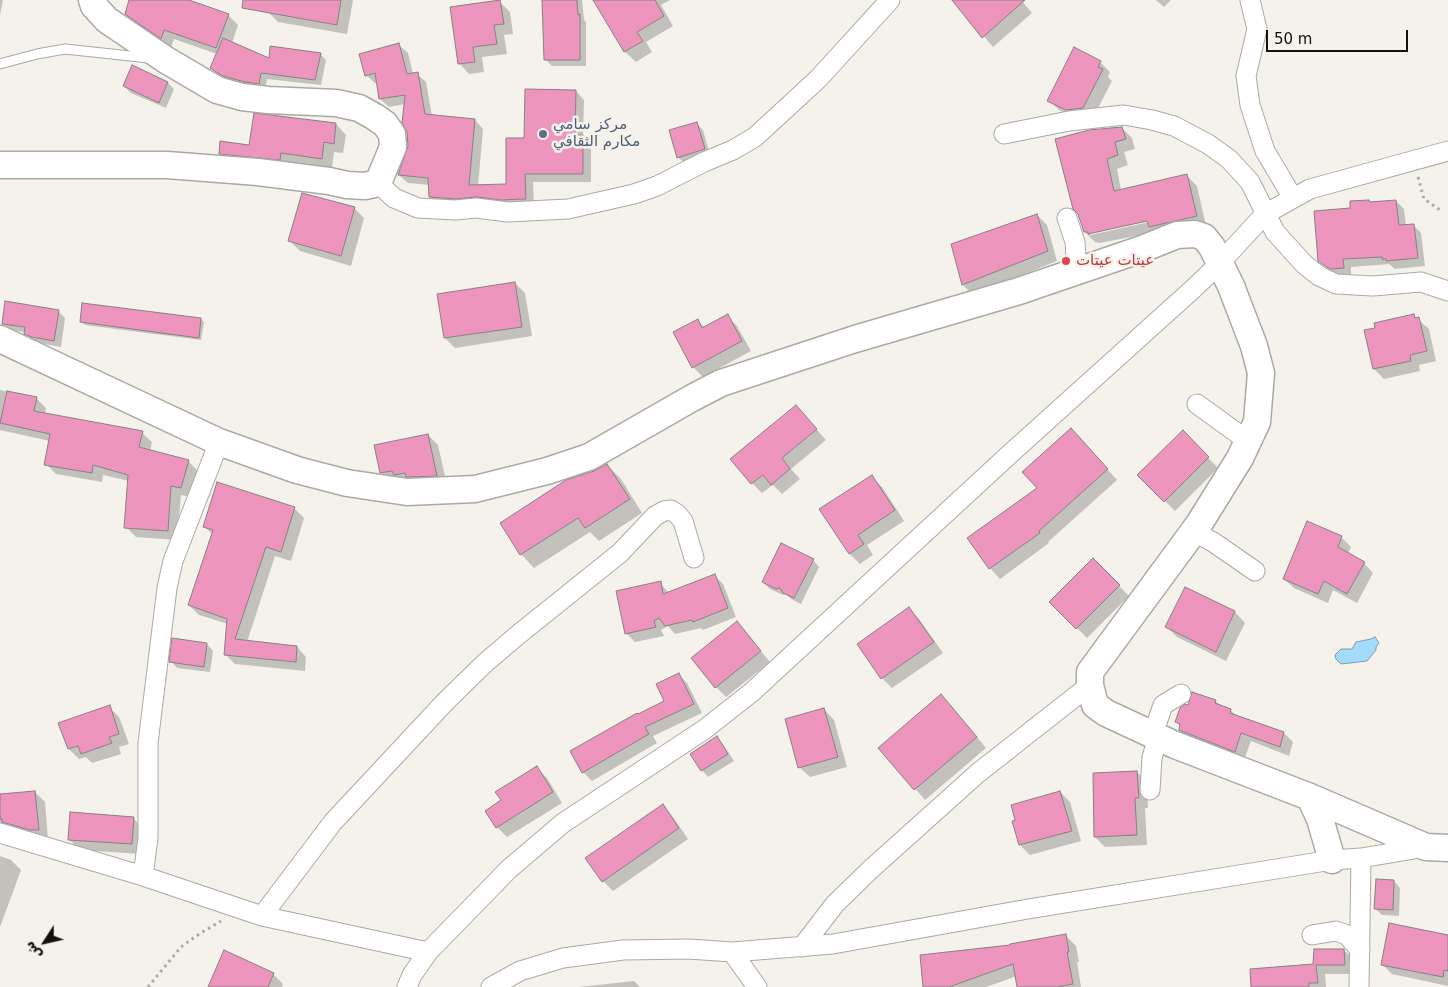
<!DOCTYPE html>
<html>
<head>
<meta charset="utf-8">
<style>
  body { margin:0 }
  #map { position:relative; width:1448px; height:987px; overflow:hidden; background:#f4f2eb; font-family:"DejaVu Sans","Noto Naskh Arabic",sans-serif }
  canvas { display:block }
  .north { position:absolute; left:20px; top:917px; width:50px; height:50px; -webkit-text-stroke:4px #f4f2eb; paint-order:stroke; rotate:235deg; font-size:14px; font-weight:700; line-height:20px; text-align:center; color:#12110f }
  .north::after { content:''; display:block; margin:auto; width:18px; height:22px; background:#12110f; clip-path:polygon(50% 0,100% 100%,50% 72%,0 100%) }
  .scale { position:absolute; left:1266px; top:30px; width:142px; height:22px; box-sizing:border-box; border:2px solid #12110f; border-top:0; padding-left:6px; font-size:15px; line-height:18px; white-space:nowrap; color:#12110f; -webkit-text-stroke:4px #f4f2eb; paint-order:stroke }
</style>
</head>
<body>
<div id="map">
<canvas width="1448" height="987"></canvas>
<div class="north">ش</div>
<div class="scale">50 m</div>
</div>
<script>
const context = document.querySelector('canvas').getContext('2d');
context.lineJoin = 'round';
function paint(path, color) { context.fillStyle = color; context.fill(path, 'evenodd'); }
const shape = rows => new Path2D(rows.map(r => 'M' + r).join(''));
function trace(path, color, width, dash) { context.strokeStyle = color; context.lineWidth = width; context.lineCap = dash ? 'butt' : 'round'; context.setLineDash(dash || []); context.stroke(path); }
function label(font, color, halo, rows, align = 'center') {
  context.font = font + ' "DejaVu Sans","Noto Naskh Arabic",sans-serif'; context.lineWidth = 5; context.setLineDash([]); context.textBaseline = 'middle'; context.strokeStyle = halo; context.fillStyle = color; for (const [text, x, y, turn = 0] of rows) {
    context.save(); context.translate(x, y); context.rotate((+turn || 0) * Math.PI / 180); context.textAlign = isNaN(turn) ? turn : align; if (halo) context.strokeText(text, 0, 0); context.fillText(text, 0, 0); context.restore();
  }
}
const water = shape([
  [1375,637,1379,643,1376,647,1376,650,1367,661,1341,664,1336,659,1335,655,1341,649,1352,649,1356,642,1371,639,1375,637]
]);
paint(water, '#a4dbfa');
trace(water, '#789eb4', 1);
paint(shape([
  [0,0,3,0,0,15],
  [131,0,185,0,228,15,238,25,232,43,270,60,320,54,326,60,321,85,267,79,265,90,230,82,218,74,212,68,217,54,174,39,171,48,137,24,127,14],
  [270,0,353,0,347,34,278,22,268,12],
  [543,0,582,0,584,20,586,22,586,66,552,66,545,59],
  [606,0,670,0,661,5,673,26,646,42,652,52,636,62,625,52,597,5],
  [953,0,1021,0,1032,13,993,47],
  [1156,0,1171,0,1164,7],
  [500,2,510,12,513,34,504,35,507,54,482,57,484,72,469,74,459,63],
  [399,45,408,53,413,74,417,74,426,82,432,116,475,120,483,129,478,186,507,185,525,140,576,91,584,100,583,137,591,145,591,182,533,182,534,207,439,205,430,197,430,185,408,183,399,175,409,146,405,104,389,107,380,99,378,83,375,83,366,75],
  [1100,62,1110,72,1108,77,1112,81,1093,118,1077,120,1059,110,1049,100],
  [168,83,174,89,166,108,131,93,124,86],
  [696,123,703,130,710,156,685,164,678,157],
  [336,124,346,135,343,153,334,152,332,168,290,163,290,169,230,164,220,153],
  [1122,128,1132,138,1135,149,1124,152,1128,165,1117,169,1121,190,1187,176,1197,186,1206,226,1155,232,1100,243,1095,242,1085,232,1079,214],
  [1153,219,1154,221,1090,235,1090,232],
  [1396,201,1404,209,1406,226,1413,225,1421,233,1425,266,1395,269,1389,264,1351,267,1351,276,1340,277,1327,268,1319,260,1352,209],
  [354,208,364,218,351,266,300,251,290,241],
  [1037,215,1047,225,1057,261,973,295,963,285,952,245],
  [515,283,525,293,532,336,455,348,445,338],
  [6,303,59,312,65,318,61,347,39,343,32,340,25,332,10,330,3,323],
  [1413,315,1429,329,1436,361,1419,365,1420,371,1384,379,1374,369],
  [727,316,737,326,751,351,703,377,693,367,697,320,705,328],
  [201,319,204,322,201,340,85,325,82,322],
  [0,386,0,390,36,398,46,408,45,414,142,433,152,442,150,452,188,461,198,471,191,497,181,495,177,540,136,537,126,527,129,481,103,475,102,482,56,474,46,464,50,441,0,430],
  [796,406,826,440,791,469,800,479,782,494,773,485,762,493,752,483],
  [1183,432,1218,468,1175,511,1139,475],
  [428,435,438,445,447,485,392,482,381,472],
  [1081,440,1117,480,1048,542,1049,543,1000,579,990,568,969,539,1038,489],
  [607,465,621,479,642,513,599,541,590,532,534,568,521,554,594,472],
  [872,477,882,487,904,521,867,545,873,555,860,564,850,554,821,510],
  [294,508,304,518,291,561,275,556,247,642,297,647,306,657,305,671,235,664,225,654,228,624,199,615,189,605,213,535,205,527],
  [1341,537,1351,547,1348,554,1364,563,1373,573,1357,603,1333,590,1328,603,1294,588,1284,579],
  [813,560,819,567,801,604,791,599,786,594,783,595,770,589,763,582],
  [1093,560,1129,596,1087,638,1051,602],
  [715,576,723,584,736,617,703,630,701,628,675,634,668,626,661,630,664,636,635,642,626,633,660,583,669,593],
  [1186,588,1235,612,1245,623,1226,661,1177,637,1167,627],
  [909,609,919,619,943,653,892,688,882,678],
  [737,623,770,662,726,697,716,687],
  [207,644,213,651,210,672,177,668,171,661],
  [678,674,687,683,702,713,653,736,657,743,592,781,583,772,638,715,666,702],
  [1215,701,1221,706,1231,710,1238,718,1284,733,1293,742,1289,756,1251,741,1244,760,1189,739,1180,730,1181,727,1176,722],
  [951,706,986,748,925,800,880,748],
  [109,707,119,717,129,744,119,747,121,754,92,763,86,757,79,759,69,749],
  [824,709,834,720,847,767,810,777,799,767],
  [717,738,723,744,734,761,708,777,702,770],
  [537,768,547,778,562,803,507,837,497,827,502,801],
  [1137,772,1147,782,1148,808,1145,808,1147,845,1105,847,1095,837],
  [35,792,45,802,48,840,0,830,0,795],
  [1060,792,1070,802,1081,841,1030,855,1020,845],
  [662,806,672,816,688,839,613,891,603,881],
  [133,818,143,828,142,854,79,850,69,839],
  [0,856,11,860,21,870,0,927],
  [1394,881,1400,888,1399,916,1382,915,1376,909],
  [1066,936,1076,946,1079,962,1077,962,1081,987,1019,987,1017,976,986,987,924,987,1012,946],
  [1448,936,1448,986,1392,974,1382,964],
  [1344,950,1354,960,1355,974,1325,974,1326,987,1252,987,1315,965],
  [273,974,283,984,282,987,209,987],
  [634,981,640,987,579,987]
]), '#0003');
const building = shape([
  [129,0,189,0,229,14,216,48,164,30,161,39,125,14,129,0],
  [243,0,341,0,337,25,242,8,243,0],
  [500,0,504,24,494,25,497,44,473,47,475,62,458,64,450,7,500,0],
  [542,0,577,0,578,15,580,14,580,60,544,60,542,0],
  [593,0,655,0,664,16,637,32,643,41,624,52,593,0],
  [952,0,1025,0,982,38,952,0],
  [223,38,269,58,270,46,321,53,315,80,261,73,259,84,245,82,223,76,210,68,223,38],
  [399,43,407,74,418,72,425,114,475,119,469,185,506,184,506,138,524,138,525,89,576,90,575,135,583,135,583,174,525,174,526,199,500,200,477,197,455,199,429,197,428,178,398,175,408,146,407,132,402,123,405,95,379,99,375,73,365,76,359,54,399,43],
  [1074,47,1101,61,1098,67,1103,69,1083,108,1066,110,1047,101,1074,47],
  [132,65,168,82,159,103,123,86,132,65],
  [254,113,336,123,334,144,324,142,322,159,281,153,280,160,219,154,220,141,249,145,254,113],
  [697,122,705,149,677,158,669,130,697,122],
  [1122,127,1126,139,1115,142,1118,155,1107,159,1114,191,1187,174,1197,216,1149,227,1147,221,1088,234,1088,232,1084,232,1078,214,1073,209,1055,139,1089,130,1122,127],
  [302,193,355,207,341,256,288,241,302,193],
  [1369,200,1370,202,1396,200,1399,225,1414,224,1418,258,1386,261,1386,259,1382,259,1382,257,1343,259,1344,268,1331,269,1325,266,1318,261,1314,211,1350,208,1350,201,1369,200],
  [1037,214,1048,251,962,285,951,244,1037,214],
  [515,282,522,327,444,338,437,294,515,282],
  [5,301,59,310,54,341,32,337,24,334,25,327,2,324,5,301],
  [82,303,201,318,199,338,80,322,82,303],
  [728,314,742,341,692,368,673,332,698,319,702,328,728,314],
  [1414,314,1415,318,1419,317,1427,351,1410,355,1411,361,1373,369,1364,330,1375,328,1374,323,1414,314],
  [7,391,37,397,34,411,143,431,139,447,189,460,181,488,171,486,168,531,124,528,128,475,93,465,92,473,44,465,50,434,0,423,7,391],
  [796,405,817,429,782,458,790,469,771,485,763,475,751,484,730,459,796,405],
  [1071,428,1108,469,1039,531,1040,533,989,569,967,538,1037,488,1022,472,1071,428],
  [1183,430,1209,457,1164,502,1137,475,1183,430],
  [428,434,437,476,408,477,406,477,405,473,394,475,392,471,380,473,374,445,428,434],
  [607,464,630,499,585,528,578,518,520,555,500,523,566,480,594,471,607,464],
  [872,475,895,510,858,535,864,544,849,554,819,509,872,475],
  [217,482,295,507,281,552,266,547,235,639,297,646,296,662,224,655,227,619,188,605,213,530,203,527,217,482],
  [1307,521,1342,536,1338,547,1365,562,1347,594,1324,581,1318,594,1283,579,1307,521],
  [781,543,814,559,794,598,783,593,780,588,776,589,762,582,781,543],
  [1093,558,1120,585,1076,629,1049,602,1093,558],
  [715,574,728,608,693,622,692,620,665,626,659,618,654,621,656,627,625,634,616,591,661,581,663,594,715,574],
  [1185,587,1235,611,1216,652,1165,627,1185,587],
  [909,607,934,642,881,679,857,644,909,607],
  [737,621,761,651,715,688,691,658,737,621],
  [172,638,207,643,204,667,169,662,172,638],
  [679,673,694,704,645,727,649,734,582,773,570,751,637,713,638,714,664,701,656,684,679,673],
  [1192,692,1216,700,1215,703,1231,709,1230,713,1284,732,1280,747,1241,733,1235,752,1179,730,1180,724,1175,722,1180,708,1185,704,1188,705,1192,692],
  [941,694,977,737,914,790,878,748,941,694],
  [110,705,119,734,109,737,112,743,81,754,78,746,68,749,58,723,110,705],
  [824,708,838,757,798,768,785,719,824,708],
  [717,736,728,754,701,771,690,754,717,736],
  [537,766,553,792,496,828,485,811,501,800,495,792,537,766],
  [1137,771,1139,798,1135,798,1137,835,1094,837,1093,773,1137,771],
  [35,791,39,830,30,830,2,822,2,819,0,819,0,794,35,791],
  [1060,791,1072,831,1019,845,1012,821,1015,820,1011,805,1060,791],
  [663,804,679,828,602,882,585,858,663,804],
  [70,812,134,817,132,844,68,840,70,812],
  [1376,879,1394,880,1393,910,1374,909,1376,879],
  [1389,923,1448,935,1448,971,1444,970,1443,977,1381,965,1389,923],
  [1066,934,1069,952,1067,952,1073,984,1057,987,1017,987,1013,964,949,987,923,987,920,955,1010,945,1010,944,1066,934],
  [1314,949,1344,949,1345,965,1316,965,1318,983,1309,983,1309,987,1251,987,1250,969,1313,964,1314,949],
  [224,950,274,973,268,987,208,987,224,950]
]);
paint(building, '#ee95be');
trace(building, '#878082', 1);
const lane = shape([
  [0,64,37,54,65,49,149,58]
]);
const street = shape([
  [1250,0,1257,29,1246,76,1250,105,1265,151,1293,198],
  [1004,134,1069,121,1124,115,1152,120,1174,126,1208,144,1229,159,1250,182,1275,232,1304,264,1319,276,1336,284,1373,286,1421,282,1448,291],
  [378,183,394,198,418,208,455,210,476,208,508,212,568,209,634,194,657,186,704,162,733,150,755,137,818,79,890,0],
  [1067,218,1075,242,1077,271],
  [1197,404,1248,441],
  [1193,531,1213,542,1255,571],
  [1153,734,1163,705,1181,694],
  [1150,790,1152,758,1158,736],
  [0,833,143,876,262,916,428,952],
  [143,876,148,838,148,743,167,588,173,561,219,442],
  [262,916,333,822,446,701,485,663,519,634,620,553,655,516,664,511,671,510,677,514,683,521,694,558],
  [1312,935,1336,931,1347,935,1360,950],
  [802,947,835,904,871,869,978,773,1090,685],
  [732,952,757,987],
  [407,987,412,975,428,952,509,869,563,823,705,729,752,692,1011,453,1193,289,1219,264,1265,214,1310,189,1448,151],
  [491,987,520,971,563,958,623,950,689,949,732,952,833,944,1028,909,1332,860,1361,858,1426,847],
  [1359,987,1361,858]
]);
const secondary = shape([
  [0,165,167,165,258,172,329,181,347,185,365,186,378,183,393,147,392,134,385,124,375,117,359,108,336,103,268,100,242,97,217,90,166,60,107,20,94,6,92,0],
  [0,339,219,442,297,470,347,483,407,492,475,489,547,471,589,457,692,398,721,383,855,339,1019,291,1142,249,1177,235,1195,234,1204,237,1212,247,1231,286,1254,346,1261,373,1257,422,1240,458,1199,524,1090,672,1090,685,1095,705,1106,713,1175,745,1310,797,1426,847,1448,848],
  [1310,797,1320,819,1332,860]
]);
trace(lane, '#aba9a3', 11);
trace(street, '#aba9a3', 21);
trace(secondary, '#aba9a3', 29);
trace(shape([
  [1418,177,1424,199,1440,210],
  [148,987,181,947,196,936,221,921]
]), '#aba9a4', 3, [2.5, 4]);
trace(lane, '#fff', 9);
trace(street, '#fff', 19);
trace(secondary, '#fff', 26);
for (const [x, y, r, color] of [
  [543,134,5,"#5c6f8a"],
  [1066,261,5,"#e0444e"]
]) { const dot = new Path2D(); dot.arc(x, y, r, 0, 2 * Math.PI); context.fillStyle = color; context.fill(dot); trace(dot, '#f4f2eb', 2); }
label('15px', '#4e5e75', '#f4f2eb', [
  ["مركز سامي",553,125],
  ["مكارم الثقافي",553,142]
], 'left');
label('15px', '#be3a42', '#f4f2eb', [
  ["عيتات عيتات",1076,261]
], 'left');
</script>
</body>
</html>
